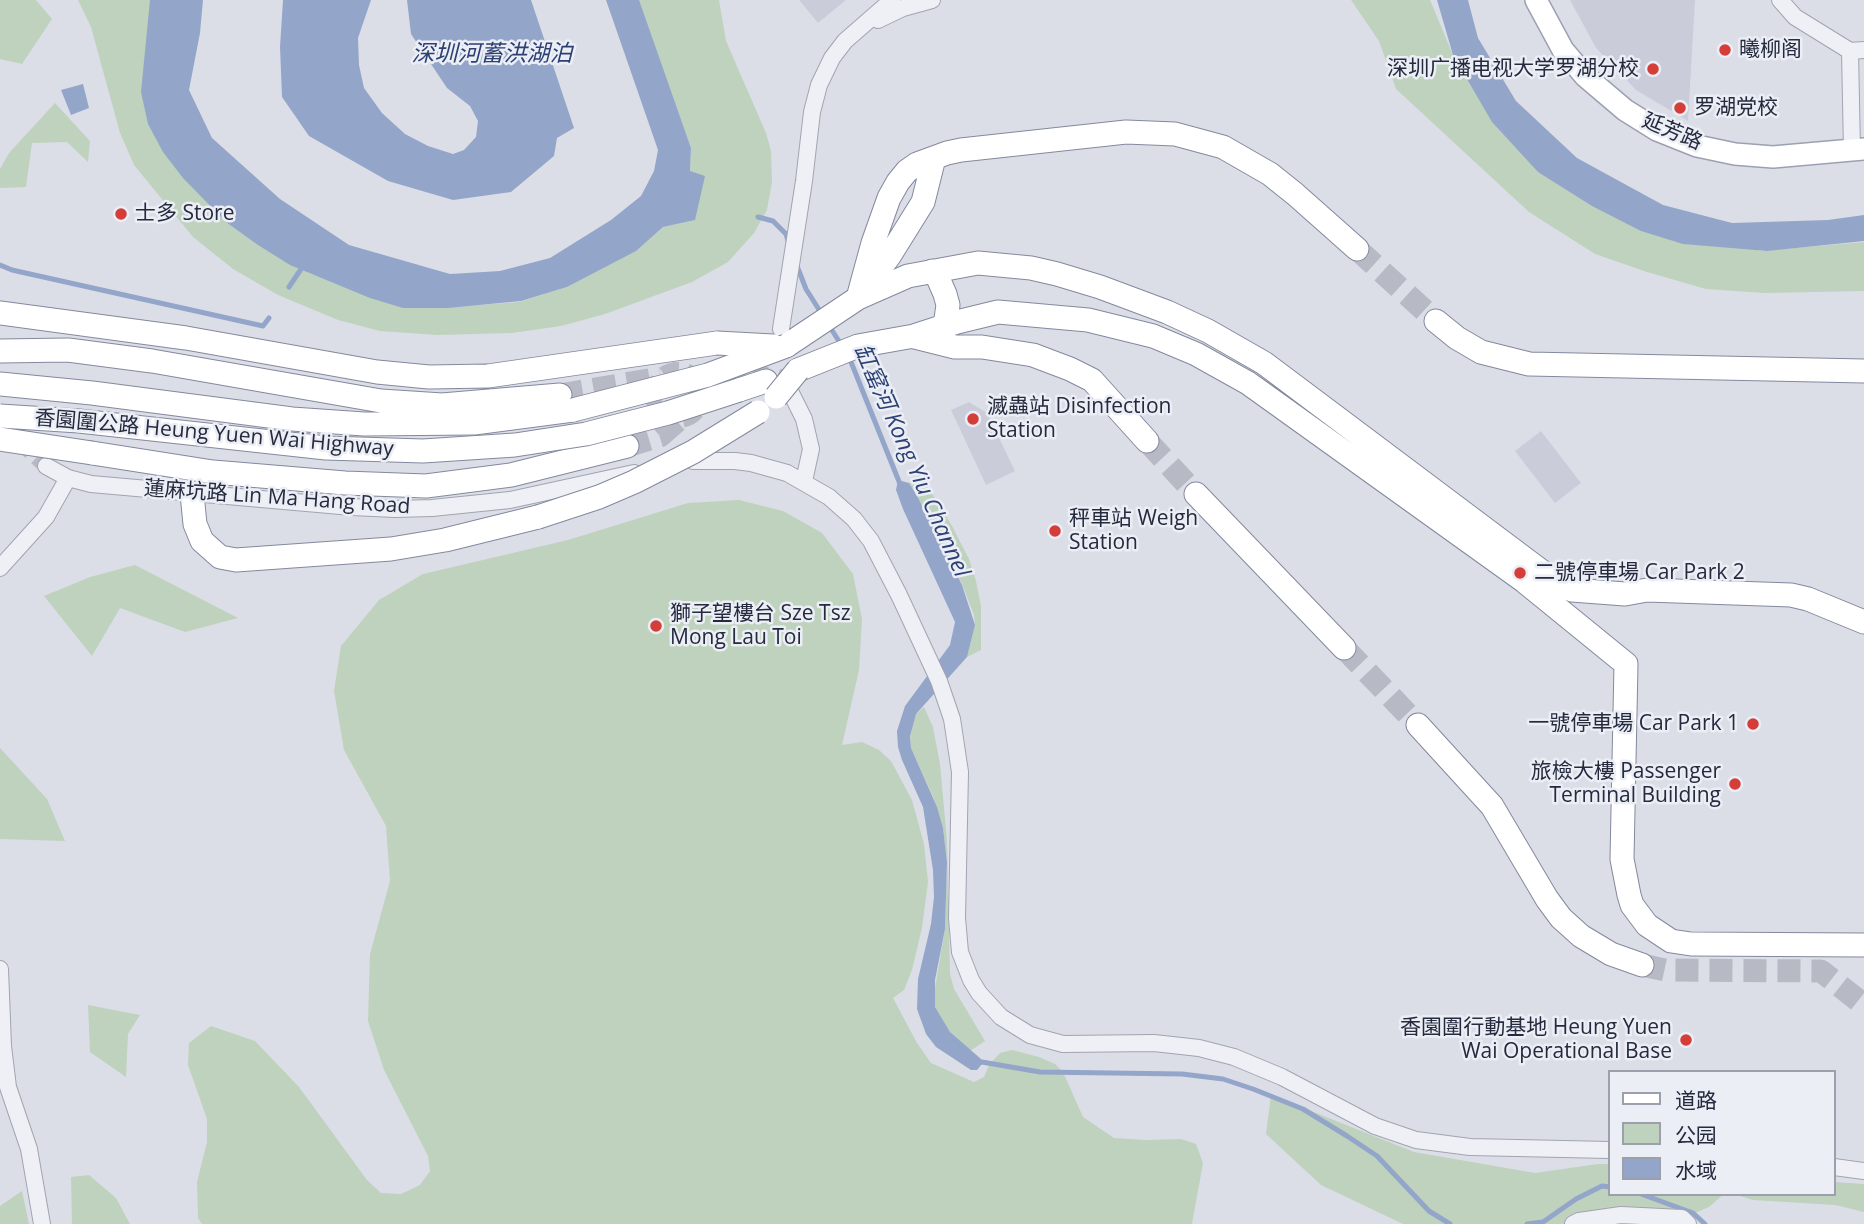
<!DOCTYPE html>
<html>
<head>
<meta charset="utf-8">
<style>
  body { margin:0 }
  #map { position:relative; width:1864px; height:1224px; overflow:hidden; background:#dcdee7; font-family:"Open Sans","Noto Sans SC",sans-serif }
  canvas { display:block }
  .legend { position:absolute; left:1608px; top:1070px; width:228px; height:126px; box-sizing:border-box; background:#ebeef5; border:2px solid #9ca0ac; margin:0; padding:9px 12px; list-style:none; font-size:21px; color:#252a3e }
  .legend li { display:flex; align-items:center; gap:14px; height:35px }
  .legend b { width:35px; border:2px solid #9ca0ac }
</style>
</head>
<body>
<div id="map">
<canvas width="1864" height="1224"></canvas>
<ul class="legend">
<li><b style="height:9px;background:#fff"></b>道路</li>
<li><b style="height:19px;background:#bed2bd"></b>公园</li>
<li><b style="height:19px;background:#94a5ca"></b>水域</li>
</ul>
</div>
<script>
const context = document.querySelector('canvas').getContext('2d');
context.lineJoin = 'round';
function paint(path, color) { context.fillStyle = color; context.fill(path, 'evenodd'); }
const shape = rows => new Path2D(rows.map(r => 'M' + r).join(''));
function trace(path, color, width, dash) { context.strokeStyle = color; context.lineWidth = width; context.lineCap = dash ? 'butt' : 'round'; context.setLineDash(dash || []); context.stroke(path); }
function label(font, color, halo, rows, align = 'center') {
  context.font = font + ' "Open Sans","Noto Sans SC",sans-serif'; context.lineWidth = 5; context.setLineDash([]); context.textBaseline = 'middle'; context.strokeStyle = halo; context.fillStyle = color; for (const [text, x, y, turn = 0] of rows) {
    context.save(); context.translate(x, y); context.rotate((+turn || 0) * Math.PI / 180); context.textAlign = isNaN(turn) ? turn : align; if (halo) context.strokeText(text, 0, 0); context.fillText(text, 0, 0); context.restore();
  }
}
paint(shape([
  [799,0,846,0,818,23],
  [1570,0,1695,0,1688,121,1636,90,1596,48],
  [969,402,987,413,1015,471,986,485,951,410],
  [1541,431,1581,483,1555,503,1515,451]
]), '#cacdd9');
paint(shape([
  [0,0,36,0,52,19,22,64,0,59],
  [78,0,150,0,150,8,258,245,314,275,441,308,519,302,567,287,638,249,663,227,695,220,690,172,691,148,638,0,719,0,726,41,766,133,771,151,772,182,767,210,754,233,728,262,692,282,605,314,561,326,512,333,437,335,380,331,338,320,278,295,233,269,193,237,134,165,120,133,91,27],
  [1351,0,1430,0,1453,55,1538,172,1760,251,1864,242,1864,291,1764,293,1706,289,1647,272,1595,254,1529,212,1396,89,1379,41],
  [55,103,90,141,88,162,67,142,32,143,26,187,0,188,0,169,9,153],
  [920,474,952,526,969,559,976,581,981,606,981,650,967,657,975,625,974,615,962,584,909,483],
  [739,500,783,511,822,533,853,574,862,619,859,670,842,745,862,742,879,750,891,761,912,800,924,844,928,882,922,928,912,970,904,990,893,998,917,1043,931,1063,974,1082,984,1077,989,1065,1000,1053,1012,1050,1039,1057,1055,1064,1063,1072,1083,1117,1114,1138,1146,1140,1181,1139,1196,1144,1203,1163,1192,1224,202,1224,198,1218,197,1182,207,1142,207,1119,188,1065,189,1043,211,1026,255,1041,299,1087,367,1180,381,1193,401,1194,420,1185,430,1171,428,1156,384,1070,368,1021,370,954,390,881,386,826,344,750,334,691,341,646,379,600,423,574,568,540,688,503],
  [135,565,238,618,185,632,120,608,92,656,44,596,90,577],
  [924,707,933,727,940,764,947,841,950,974,954,989,985,1041,970,1051,950,1032,943,1022,935,1007,934,994,945,929,947,862,943,828,934,799,911,748,910,729,916,714],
  [0,748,47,799,65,841,0,839],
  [88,1005,140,1015,128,1034,126,1077,90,1052],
  [1271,1095,1414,1152,1535,1173,1598,1164,1610,1164,1610,1194,1724,1194,1709,1207,1669,1224,1403,1224,1321,1185,1266,1134],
  [89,1175,116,1198,130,1224,72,1224,71,1177],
  [1834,1182,1864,1184,1864,1212,1835,1205,1753,1200,1740,1196,1834,1194],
  [22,1191,29,1224,0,1224,0,1206]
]), '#bed2bd');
paint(shape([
  [150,0,203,0,200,33,189,90,212,138,280,199,349,245,450,274,500,271,550,258,611,220,641,196,654,171,658,150,606,0,639,0,691,148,690,171,705,176,695,220,663,227,636,251,567,287,521,301,448,308,403,308,370,298,290,265,258,245,226,222,183,178,163,152,148,124,141,92],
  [283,0,371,0,358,38,359,65,364,88,382,113,405,134,428,146,453,154,464,150,476,137,478,121,470,106,447,88,411,34,407,0,531,0,574,128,557,138,554,156,511,192,453,200,388,181,309,136,282,97,280,47],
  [1437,0,1468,0,1478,38,1516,101,1577,158,1663,205,1732,223,1828,220,1864,215,1864,241,1767,251,1683,244,1641,231,1592,206,1538,172,1492,122,1453,55],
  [83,84,89,108,71,115,61,90],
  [898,480,909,483,917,496,962,585,975,625,967,657,916,714,910,736,911,748,937,807,943,828,947,862,945,929,935,980,935,1007,950,1032,981,1059,982,1064,977,1070,971,1070,936,1047,926,1034,917,1009,918,979,931,924,934,897,933,870,923,807,902,760,898,747,897,731,905,706,950,645,955,622,903,509,896,490]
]), '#94a5ca');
trace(shape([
  [758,217,773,221,786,234,789,244],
  [0,265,12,270,263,326,269,318],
  [797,266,806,289,823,316],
  [289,287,305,263],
  [828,324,842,346],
  [849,357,900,484],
  [976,1061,1040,1072,1182,1074,1223,1079,1253,1089,1303,1109,1347,1136,1377,1156,1429,1211,1450,1224],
  [1641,1194,1693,1213,1705,1224],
  [1527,1224,1543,1222,1576,1199,1602,1186,1610,1187]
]), '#94a5ca', 5);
trace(shape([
  '653 395a25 25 0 1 1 50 0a25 25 0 1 1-50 0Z',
  [706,381,721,381,773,374,781,378,789,389],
  [19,441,46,466]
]), '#b7bac5', 16, [16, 8]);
trace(shape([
  [1357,249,1436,321],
  [560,395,661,378],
  [1147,441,1196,494],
  [627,446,660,436,678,420],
  [1344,648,1418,725],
  [1642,965,1665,970,1821,971,1864,1005]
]), '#b7bac5', 23, [23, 11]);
const minor = shape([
  [1780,0,1795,17,1850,51,1864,50],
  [878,20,903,8,932,0],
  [1850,51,1852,151],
  [781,329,804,181,812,112,819,85,832,58,845,41,892,0],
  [789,389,804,419,811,449,804,481],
  [693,461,735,461,751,463,787,473,829,497,854,519,871,541,899,595,939,681,952,719,960,772,957,918,960,952,971,980,979,993,1001,1017,1030,1035,1063,1044,1154,1043,1199,1048,1234,1057,1282,1077,1375,1126,1416,1140,1470,1147,1610,1150],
  [46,466,68,478,91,484,352,507,395,509,432,508,510,500,634,473],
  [0,568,46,517,68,478],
  [0,969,3,1046,8,1087,29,1149,42,1224],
  [1834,1167,1864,1171],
  [1573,1224,1579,1221,1621,1215,1682,1218,1688,1224]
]);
const major = shape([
  [1536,0,1563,50,1585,76,1625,110,1657,130,1697,146,1735,154,1773,157,1864,149]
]);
const highway = shape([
  [932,271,938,278,945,294,948,305,945,326],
  [866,287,890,255,923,202,934,158],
  [858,298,873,243,889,198,898,182,907,171,917,164,947,153,961,150,1126,132,1175,134,1223,147,1270,174,1295,194,1357,249],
  [0,313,186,338,377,372,429,377,488,376,717,343],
  [1436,321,1457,338,1481,352,1529,364,1864,371],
  [915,337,955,347,982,347,1033,355,1070,369,1092,380,1147,441],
  [786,346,858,298,908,276,978,263,1031,268,1057,274,1100,287,1167,312,1208,331,1264,363,1557,583,1572,590,1625,594,1647,590,1791,595,1808,599,1864,622],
  [0,351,68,350,152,361,381,401,442,405,560,395],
  [798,370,858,346,914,336,957,322,998,312,1088,320,1153,336,1196,354,1248,383,1524,581,1626,664,1622,859,1629,895,1632,905,1647,925,1671,941,1691,944,1864,945],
  [0,384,92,393,292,419,364,424,474,423,573,410],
  [739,390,766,381],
  [92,453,213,472,345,483,426,486,511,475,627,446],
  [192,494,195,524,202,541,220,557,236,560,391,549,445,540,538,517],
  [1196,494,1344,648],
  [1418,725,1492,806,1547,899,1561,918,1581,936,1611,954,1642,965]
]);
trace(minor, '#a1a4b1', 18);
trace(major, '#9ba0b3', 24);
trace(highway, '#83899e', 25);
trace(minor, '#eff0f5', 16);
trace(major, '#fff', 21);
trace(highway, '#fff', 23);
const highwayBridge = shape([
  [717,343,773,346],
  [776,397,798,370],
  [573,410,708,375,786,346],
  [0,416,79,421,326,448,423,451,515,445,586,434,668,413,739,390],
  [0,439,92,453],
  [538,517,599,497,634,482,693,452,758,412]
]);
trace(highwayBridge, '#83899e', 25, []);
trace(highwayBridge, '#fff', 23);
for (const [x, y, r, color] of [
  [1725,50,7,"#d53d38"],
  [1653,69,7,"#d53d38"],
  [1680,108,7,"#d53d38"],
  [121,214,7,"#d53d38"],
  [973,419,7,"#d53d38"],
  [1055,531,7,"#d53d38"],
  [1520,573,7,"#d53d38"],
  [656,626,7,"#d53d38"],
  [1753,724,7,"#d53d38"],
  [1735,784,7,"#d53d38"],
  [1686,1040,7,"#d53d38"]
]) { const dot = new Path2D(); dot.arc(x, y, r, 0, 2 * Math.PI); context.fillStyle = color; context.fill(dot); trace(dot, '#ebeef5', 2.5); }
label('21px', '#252a3e', '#ebeef5', [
  ["曦柳阁",1739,50],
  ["深圳广播电视大学罗湖分校",1639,69,"right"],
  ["罗湖党校",1694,108],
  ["士多 Store",135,214],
  ["滅蟲站 Disinfection",987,407],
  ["Station",987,431],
  ["秤車站 Weigh",1069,519],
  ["Station",1069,543],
  ["二號停車場 Car Park 2",1534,573],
  ["獅子望樓台 Sze Tsz",670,614],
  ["Mong Lau Toi",670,638],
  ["一號停車場 Car Park 1",1739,724,"right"],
  ["旅檢大樓 Passenger",1721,772,"right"],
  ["Terminal Building",1721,796,"right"],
  ["香園圍行動基地 Heung Yuen",1672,1028,"right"],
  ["Wai Operational Base",1672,1052,"right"]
], 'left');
label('21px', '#252a3e', '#ebeef5', [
  ["延芳路",1672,132,23],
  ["香園圍公路 Heung Yuen Wai Highway",214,434,5],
  ["蓮麻坑路 Lin Ma Hang Road",277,498,4]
]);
label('italic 23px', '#2d4074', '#ebeef5', [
  ["深圳河蓄洪湖泊",492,54],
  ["缸窰河 Kong Yiu Channel",911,461,66]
]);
</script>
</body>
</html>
